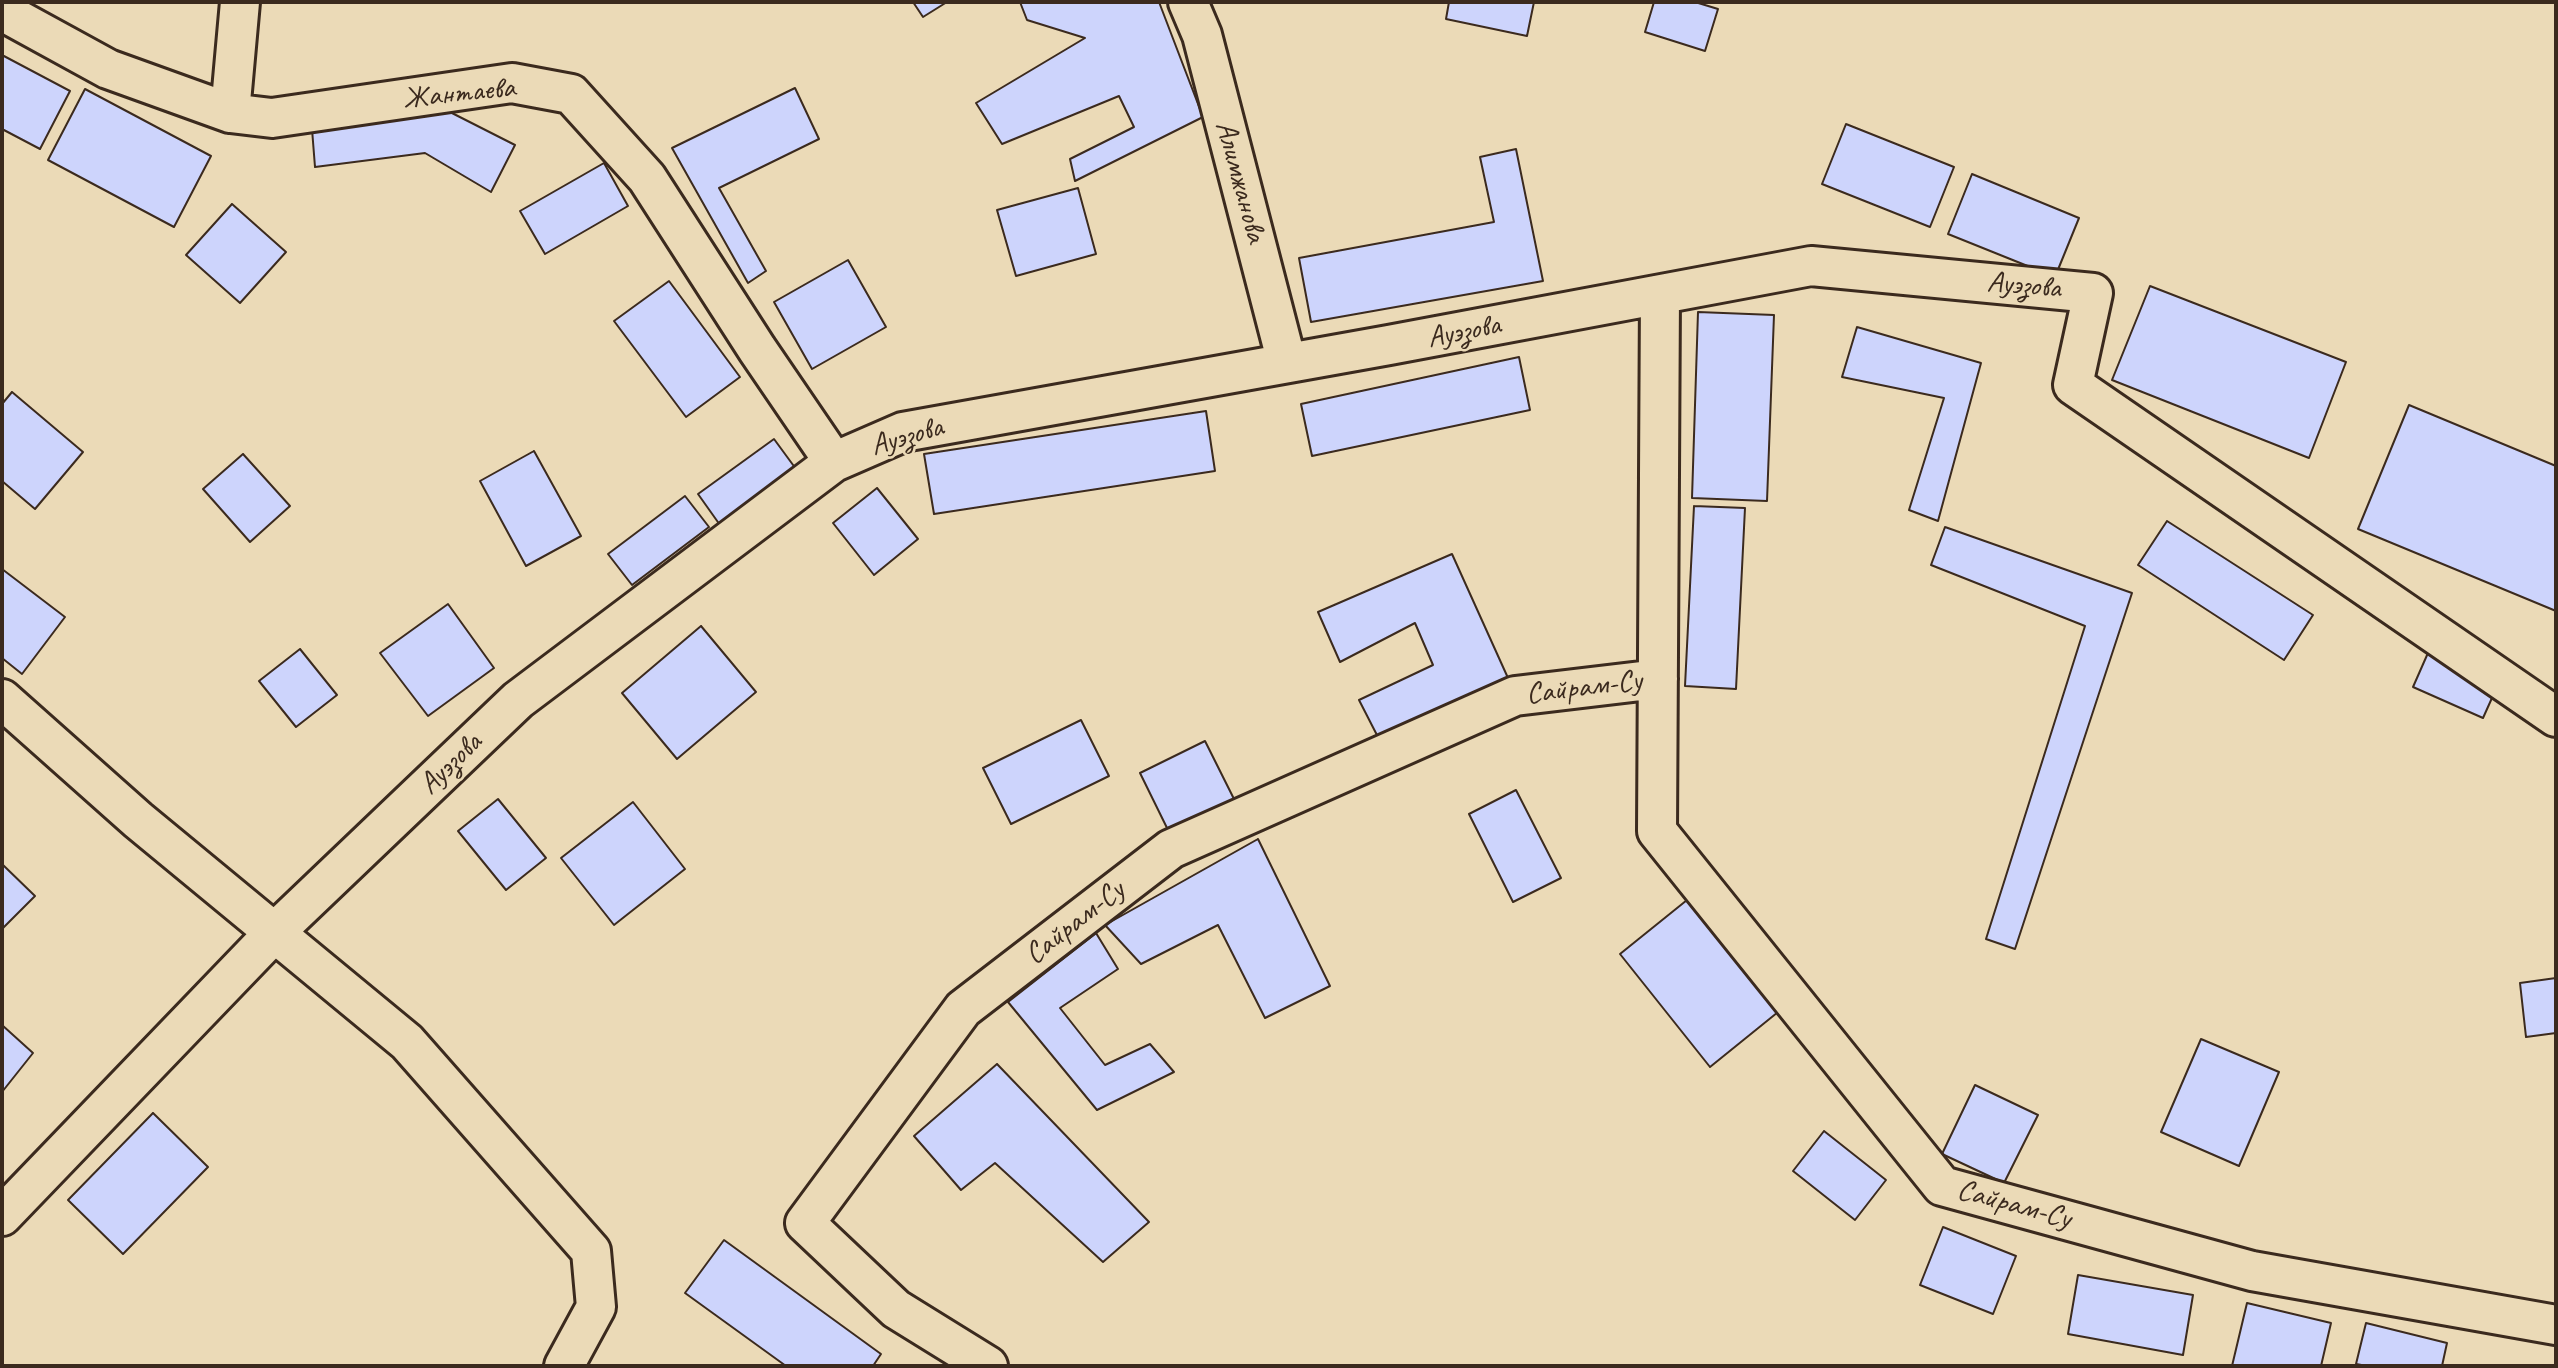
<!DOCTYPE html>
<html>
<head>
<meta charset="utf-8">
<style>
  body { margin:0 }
  #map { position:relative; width:2558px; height:1368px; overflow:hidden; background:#ebdab7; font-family:Caveat,sans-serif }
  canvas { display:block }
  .frame { position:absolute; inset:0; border:4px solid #3b2a1e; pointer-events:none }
</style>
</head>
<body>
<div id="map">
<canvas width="2558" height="1368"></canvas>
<div class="frame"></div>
</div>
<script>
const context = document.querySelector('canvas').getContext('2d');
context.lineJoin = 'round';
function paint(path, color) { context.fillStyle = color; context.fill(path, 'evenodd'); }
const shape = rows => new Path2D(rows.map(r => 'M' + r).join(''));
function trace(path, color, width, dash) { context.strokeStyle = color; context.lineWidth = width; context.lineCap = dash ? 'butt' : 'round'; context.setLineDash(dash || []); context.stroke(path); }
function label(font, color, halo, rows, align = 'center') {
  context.font = font + ' Caveat,sans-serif'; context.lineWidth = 5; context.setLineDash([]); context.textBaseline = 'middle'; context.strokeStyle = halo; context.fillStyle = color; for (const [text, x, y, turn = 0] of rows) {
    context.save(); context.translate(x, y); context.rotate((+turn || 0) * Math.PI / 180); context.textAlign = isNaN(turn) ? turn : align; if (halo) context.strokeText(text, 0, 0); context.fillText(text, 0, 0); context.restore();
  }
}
const building = shape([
  [913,2,947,2,923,17,913,2],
  [1020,2,1159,2,1203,117,1075,181,1070,159,1134,127,1119,96,1002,144,976,103,1085,38,1027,20,1020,2],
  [1449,2,1534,2,1527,36,1446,19,1449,2],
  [1654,2,1695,2,1718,9,1705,51,1645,32,1654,2],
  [2,55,70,91,40,149,2,129,2,55],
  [795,88,819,139,719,188,766,271,748,283,672,148,795,88],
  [85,89,211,156,174,227,48,160,85,89],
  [446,110,515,145,491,192,425,153,315,167,312,129,446,110],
  [1846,124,1954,167,1930,227,1822,184,1846,124],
  [1516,149,1543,281,1311,322,1299,258,1494,222,1480,157,1516,149],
  [604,163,628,206,545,254,520,211,604,163],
  [1972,174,2079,218,2055,277,1948,234,1972,174],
  [1078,188,1096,254,1016,276,997,210,1078,188],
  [232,204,286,252,240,303,186,255,232,204],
  [848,260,886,327,812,369,774,302,848,260],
  [669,281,740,377,686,417,614,321,669,281],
  [2150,286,2346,362,2309,458,2112,380,2150,286],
  [1698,312,1774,315,1767,501,1692,498,1698,312],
  [1857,327,1981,363,1938,521,1909,510,1944,398,1842,377,1857,327],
  [1519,357,1530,410,1312,456,1301,404,1519,357],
  [12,392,83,452,35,509,2,481,2,404,12,392],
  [2409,405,2556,466,2556,611,2358,529,2409,405],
  [1206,411,1215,471,934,514,924,454,1206,411],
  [774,439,796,469,720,525,698,494,774,439],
  [534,451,581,536,526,566,480,481,534,451],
  [243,454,290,506,250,542,203,489,243,454],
  [877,488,918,539,874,575,833,523,877,488],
  [685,496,709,527,632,585,608,554,685,496],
  [1694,506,1745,508,1736,689,1685,686,1694,506],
  [2167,521,2313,615,2284,660,2138,565,2167,521],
  [1945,527,2132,593,2015,949,1986,939,2085,626,1931,565,1945,527],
  [1452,554,1508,678,1380,741,1359,700,1433,665,1415,623,1340,662,1318,612,1452,554],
  [2,569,65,617,22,674,2,658,2,569],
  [448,604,494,668,428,716,380,653,448,604],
  [701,626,756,692,677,759,622,693,701,626],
  [2435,637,2505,669,2483,718,2413,687,2435,637],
  [300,649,337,695,296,727,259,681,300,649],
  [1081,720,1109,776,1011,824,983,768,1081,720],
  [1205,741,1234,799,1169,832,1140,773,1205,741],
  [1516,790,1561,878,1513,902,1469,814,1516,790],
  [498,799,546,858,506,890,458,831,498,799],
  [633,802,685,869,614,925,561,858,633,802],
  [1258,839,1330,986,1265,1018,1218,925,1141,964,1105,925,1258,839],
  [2,864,35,896,2,929,2,864],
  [1692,896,1783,1008,1710,1067,1620,954,1692,896],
  [1096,933,1118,969,1060,1008,1105,1065,1150,1044,1174,1072,1097,1110,1008,1002,1096,933],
  [2556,978,2556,1033,2526,1037,2520,983,2556,978],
  [2,1025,33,1053,2,1092,2,1025],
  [2201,1039,2279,1072,2239,1166,2161,1132,2201,1039],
  [997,1064,1149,1222,1103,1262,995,1163,961,1190,914,1136,997,1064],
  [1975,1085,2038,1115,2004,1183,1942,1154,1975,1085],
  [153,1113,208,1167,123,1254,68,1200,153,1113],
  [1824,1131,1886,1180,1855,1220,1793,1171,1824,1131],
  [1943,1227,2016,1256,1993,1314,1920,1285,1943,1227],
  [724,1240,881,1354,873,1366,786,1366,685,1293,724,1240],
  [2078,1275,2193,1295,2183,1355,2068,1334,2078,1275],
  [2247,1303,2331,1323,2321,1366,2232,1366,2247,1303],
  [2366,1323,2447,1343,2442,1366,2367,1366,2356,1364,2366,1323]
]);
paint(building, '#cdd4fc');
trace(building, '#3b2a1e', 2);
const minor = shape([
  [1188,2,1202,35,1287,363],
  [2,11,108,69,230,113,272,118,512,83,571,94,647,178,757,349,834,462],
  [230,113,240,2],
  [1660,295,1657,831,1942,1186,2252,1271,2556,1325],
  [2,699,138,820,407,1042,591,1251,596,1307,564,1366],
  [2,1216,275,932,518,700,834,462,903,432,1389,345,1811,266,2093,293,2073,385,2556,717],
  [988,1366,896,1309,805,1223,963,1009,1171,849,1515,696,1658,679]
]);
trace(minor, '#3b2a1e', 44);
trace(minor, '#ebdab7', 38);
label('30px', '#3b2a1e', '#ebdab7', [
  ["Жантаева",459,94,-6],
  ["Алимжанова",1240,182,75],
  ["Ауэзова",2024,286,5],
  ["Ауэзова",1464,332,-11],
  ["Ауэзова",907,437,-16],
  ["Сайрам-Су",1584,688,-7],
  ["Ауэзова",451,764,-44],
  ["Сайрам-Су",1075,923,-38],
  ["Сайрам-Су",2014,1205,15]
]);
</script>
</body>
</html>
